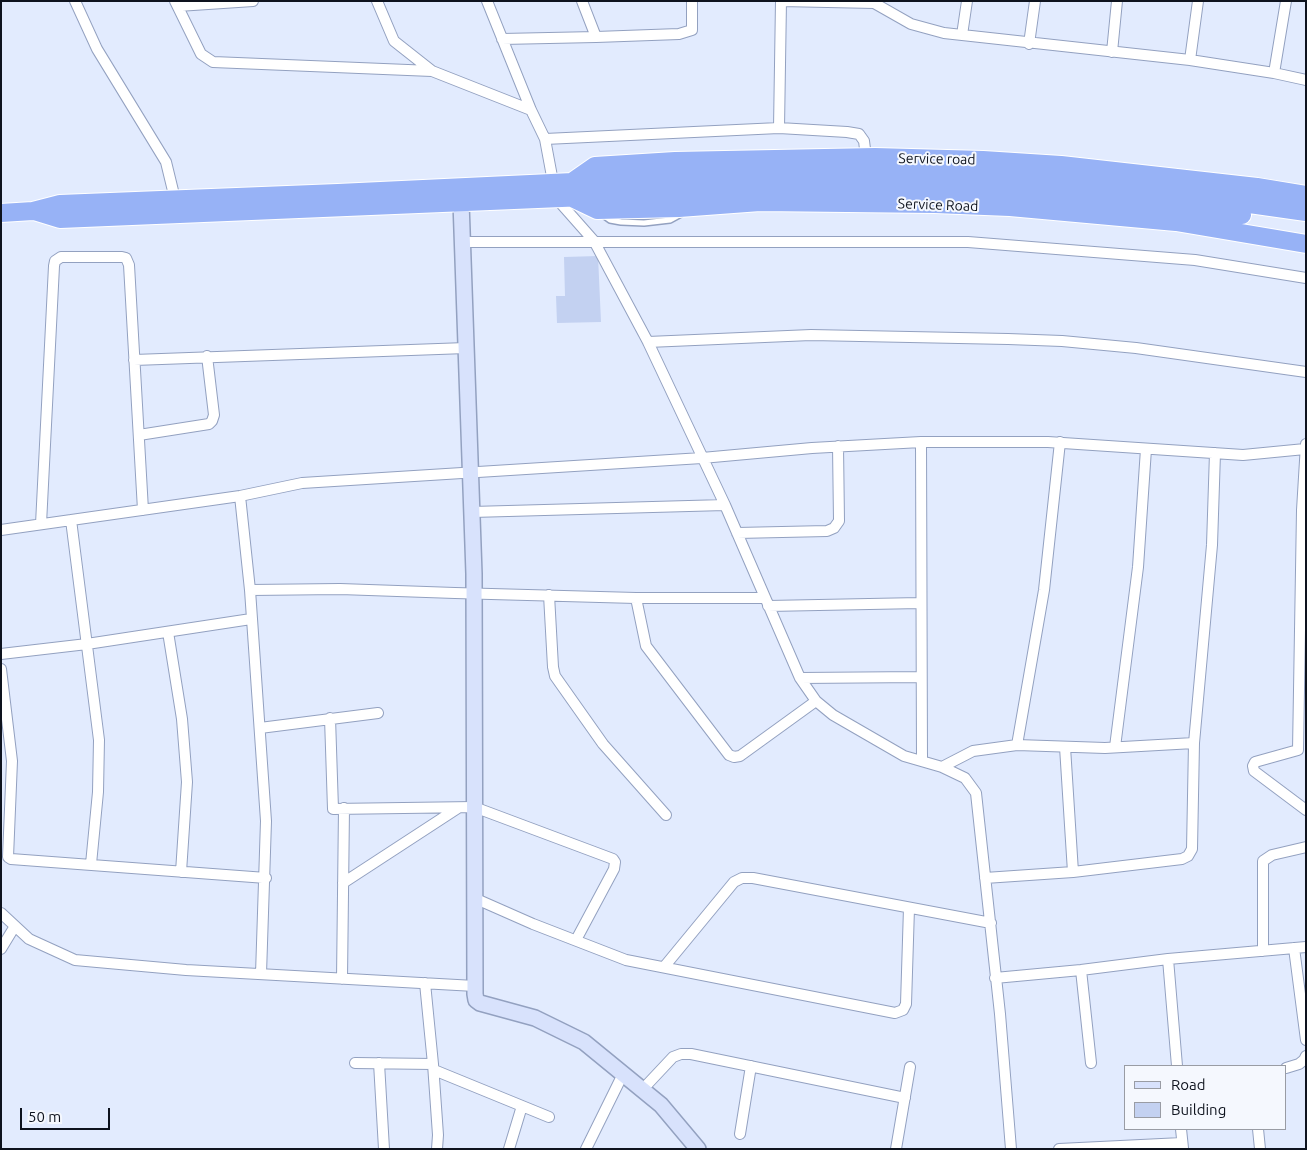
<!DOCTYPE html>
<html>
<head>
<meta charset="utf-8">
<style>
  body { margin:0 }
  #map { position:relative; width:1307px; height:1150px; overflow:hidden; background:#e2ebfe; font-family:Ubuntu,sans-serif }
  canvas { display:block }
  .frame { position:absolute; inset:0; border:2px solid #0e131e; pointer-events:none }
  .legend { position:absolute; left:1124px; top:1065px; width:162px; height:65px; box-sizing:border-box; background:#f5f8fe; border:1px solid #999ca4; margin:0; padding:6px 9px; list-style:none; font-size:15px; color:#0e131e }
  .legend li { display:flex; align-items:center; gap:10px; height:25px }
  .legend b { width:25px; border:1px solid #999ca4 }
  .scale { position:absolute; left:20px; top:1108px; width:90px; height:22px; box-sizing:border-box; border:2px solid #0e131e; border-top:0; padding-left:6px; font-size:15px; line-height:18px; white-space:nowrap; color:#0e131e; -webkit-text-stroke:4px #f5f8fe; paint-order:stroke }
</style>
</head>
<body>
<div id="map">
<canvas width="1307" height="1150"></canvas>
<div class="frame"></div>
<ul class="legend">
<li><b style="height:6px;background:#d8e2fc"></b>Road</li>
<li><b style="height:14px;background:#c3d1f1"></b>Building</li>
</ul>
<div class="scale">50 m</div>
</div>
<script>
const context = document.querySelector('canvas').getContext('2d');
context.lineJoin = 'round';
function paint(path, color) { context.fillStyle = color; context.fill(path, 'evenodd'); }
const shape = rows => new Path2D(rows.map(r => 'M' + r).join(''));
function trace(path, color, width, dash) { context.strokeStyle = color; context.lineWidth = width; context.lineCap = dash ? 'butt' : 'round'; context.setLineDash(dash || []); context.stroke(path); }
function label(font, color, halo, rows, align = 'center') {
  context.font = font + ' Ubuntu,sans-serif'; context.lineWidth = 4; context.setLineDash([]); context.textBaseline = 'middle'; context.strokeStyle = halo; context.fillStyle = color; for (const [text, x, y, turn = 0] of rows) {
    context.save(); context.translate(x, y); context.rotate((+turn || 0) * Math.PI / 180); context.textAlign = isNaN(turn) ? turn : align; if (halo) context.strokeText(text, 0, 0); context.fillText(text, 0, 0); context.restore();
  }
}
paint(shape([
  [598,256,601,322,557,323,556,296,565,296,564,257]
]), '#c3d1f1');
const service = shape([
  [603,215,610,220,621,222,644,223,670,220,681,214]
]);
const minor = shape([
  [75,1,97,49,166,162,175,199],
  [175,1,201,54,213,62,432,71,531,110],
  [377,1,394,41,432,71],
  [487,1,531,110,545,139,556,198,594,241,648,342,725,505,800,678,816,701,833,715,904,756,942,767,965,778,976,793,1000,1014,1011,1149],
  [582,1,596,37,679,34,692,30,692,1],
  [781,1,874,3,911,24,944,33,1190,60,1274,73,1306,80],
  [178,6,253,1],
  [962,35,967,1],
  [502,39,596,37],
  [1029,44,1035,1],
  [1112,52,1117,1],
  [1190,60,1198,1],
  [1274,73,1286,1],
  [779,128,781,1],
  [545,139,779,128,847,132,859,134,864,141,866,157],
  [462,242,968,242,1195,260,1306,278],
  [648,342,811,335,1008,339,1062,341,1136,348,1306,372],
  [134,360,466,348],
  [139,435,209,424,212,421,214,415,207,356],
  [921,442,922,761],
  [1306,444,1302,510,1298,750,1255,762,1253,766,1254,771,1306,810],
  [240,496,250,590,266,821,261,974],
  [472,512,725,505],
  [71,520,99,740,98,792,91,864],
  [41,524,54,266,55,261,61,257,122,257,126,258,129,265,143,510],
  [1,530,240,496,302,483,702,458,812,448,921,442,1048,442,1243,455,1305,449],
  [737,533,827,531,834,528,839,521,838,446],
  [250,590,340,589,455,593,636,598,765,598],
  [549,595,553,667,555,676,603,744,666,815],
  [636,598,646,646,729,755,734,757,740,756,816,701],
  [768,606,920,603],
  [168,632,182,719,187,782,181,872],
  [1,654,87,644,251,619],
  [1,669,12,761,8,857,11,859,266,878],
  [800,678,921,677],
  [330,718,333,809,474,807,613,859,615,862,614,869,576,940],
  [260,728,378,713],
  [1017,745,1044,590,1060,442],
  [1065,747,1073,872],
  [1115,747,1138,567,1146,449],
  [942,767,973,751,1017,745,1105,748,1194,743],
  [985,878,1073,872,1182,859,1188,856,1192,849,1194,743,1212,545,1215,453],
  [343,883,458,808],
  [474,898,533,924,626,960,895,1013,903,1010,906,1004,909,908],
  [1,913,29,939,75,960,186,970,475,986],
  [1294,948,1306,1040],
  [1,949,15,926],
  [1263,951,1263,861,1272,855,1306,847],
  [1168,959,1177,1066],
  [664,967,734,882,742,878,753,878,991,923],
  [1081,970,1091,1063],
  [995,978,1081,970,1168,959,1306,947],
  [342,979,344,808],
  [425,983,433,1064,438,1135,437,1149],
  [355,1063,433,1064],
  [379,1063,384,1149],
  [1286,1068,1299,1064,1304,1060,1306,1056],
  [434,1070,549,1117],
  [642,1090,673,1057,681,1054,691,1054,905,1098],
  [1181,1129,1183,1148],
  [1258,1129,1260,1149],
  [740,1134,751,1066],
  [509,1149,522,1106],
  [586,1149,623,1074],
  [896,1149,910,1067],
  [1059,1149,1182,1143]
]);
const secondary = shape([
  [461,202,474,574,475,994,476,1000,480,1003,535,1018,584,1042,661,1105,698,1149]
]);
const trunk = shape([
  [572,182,595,166,675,161,875,157,983,160,1061,165,1257,187,1306,195],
  [574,199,597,210,679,208,760,202,935,204,1010,207,1176,222,1306,244],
  [34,211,60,219,824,187,892,187,1026,193,1090,198,1242,215],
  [1,213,33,211,60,204,338,193,701,176,861,174,941,174,1038,180,1151,190,1306,212]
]);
trace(service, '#93a1c0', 8);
trace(minor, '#93a1c0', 12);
trace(secondary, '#93a1c0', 18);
trace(trunk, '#fff', 20);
trace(service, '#fff', 5);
trace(minor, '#fff', 10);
trace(secondary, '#d8e2fc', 15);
trace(trunk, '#97b2f6', 18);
label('14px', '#0e131e', '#f5f8fe', [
  ["Service road",937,159,1],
  ["Service Road",938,205,2]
]);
</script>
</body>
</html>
